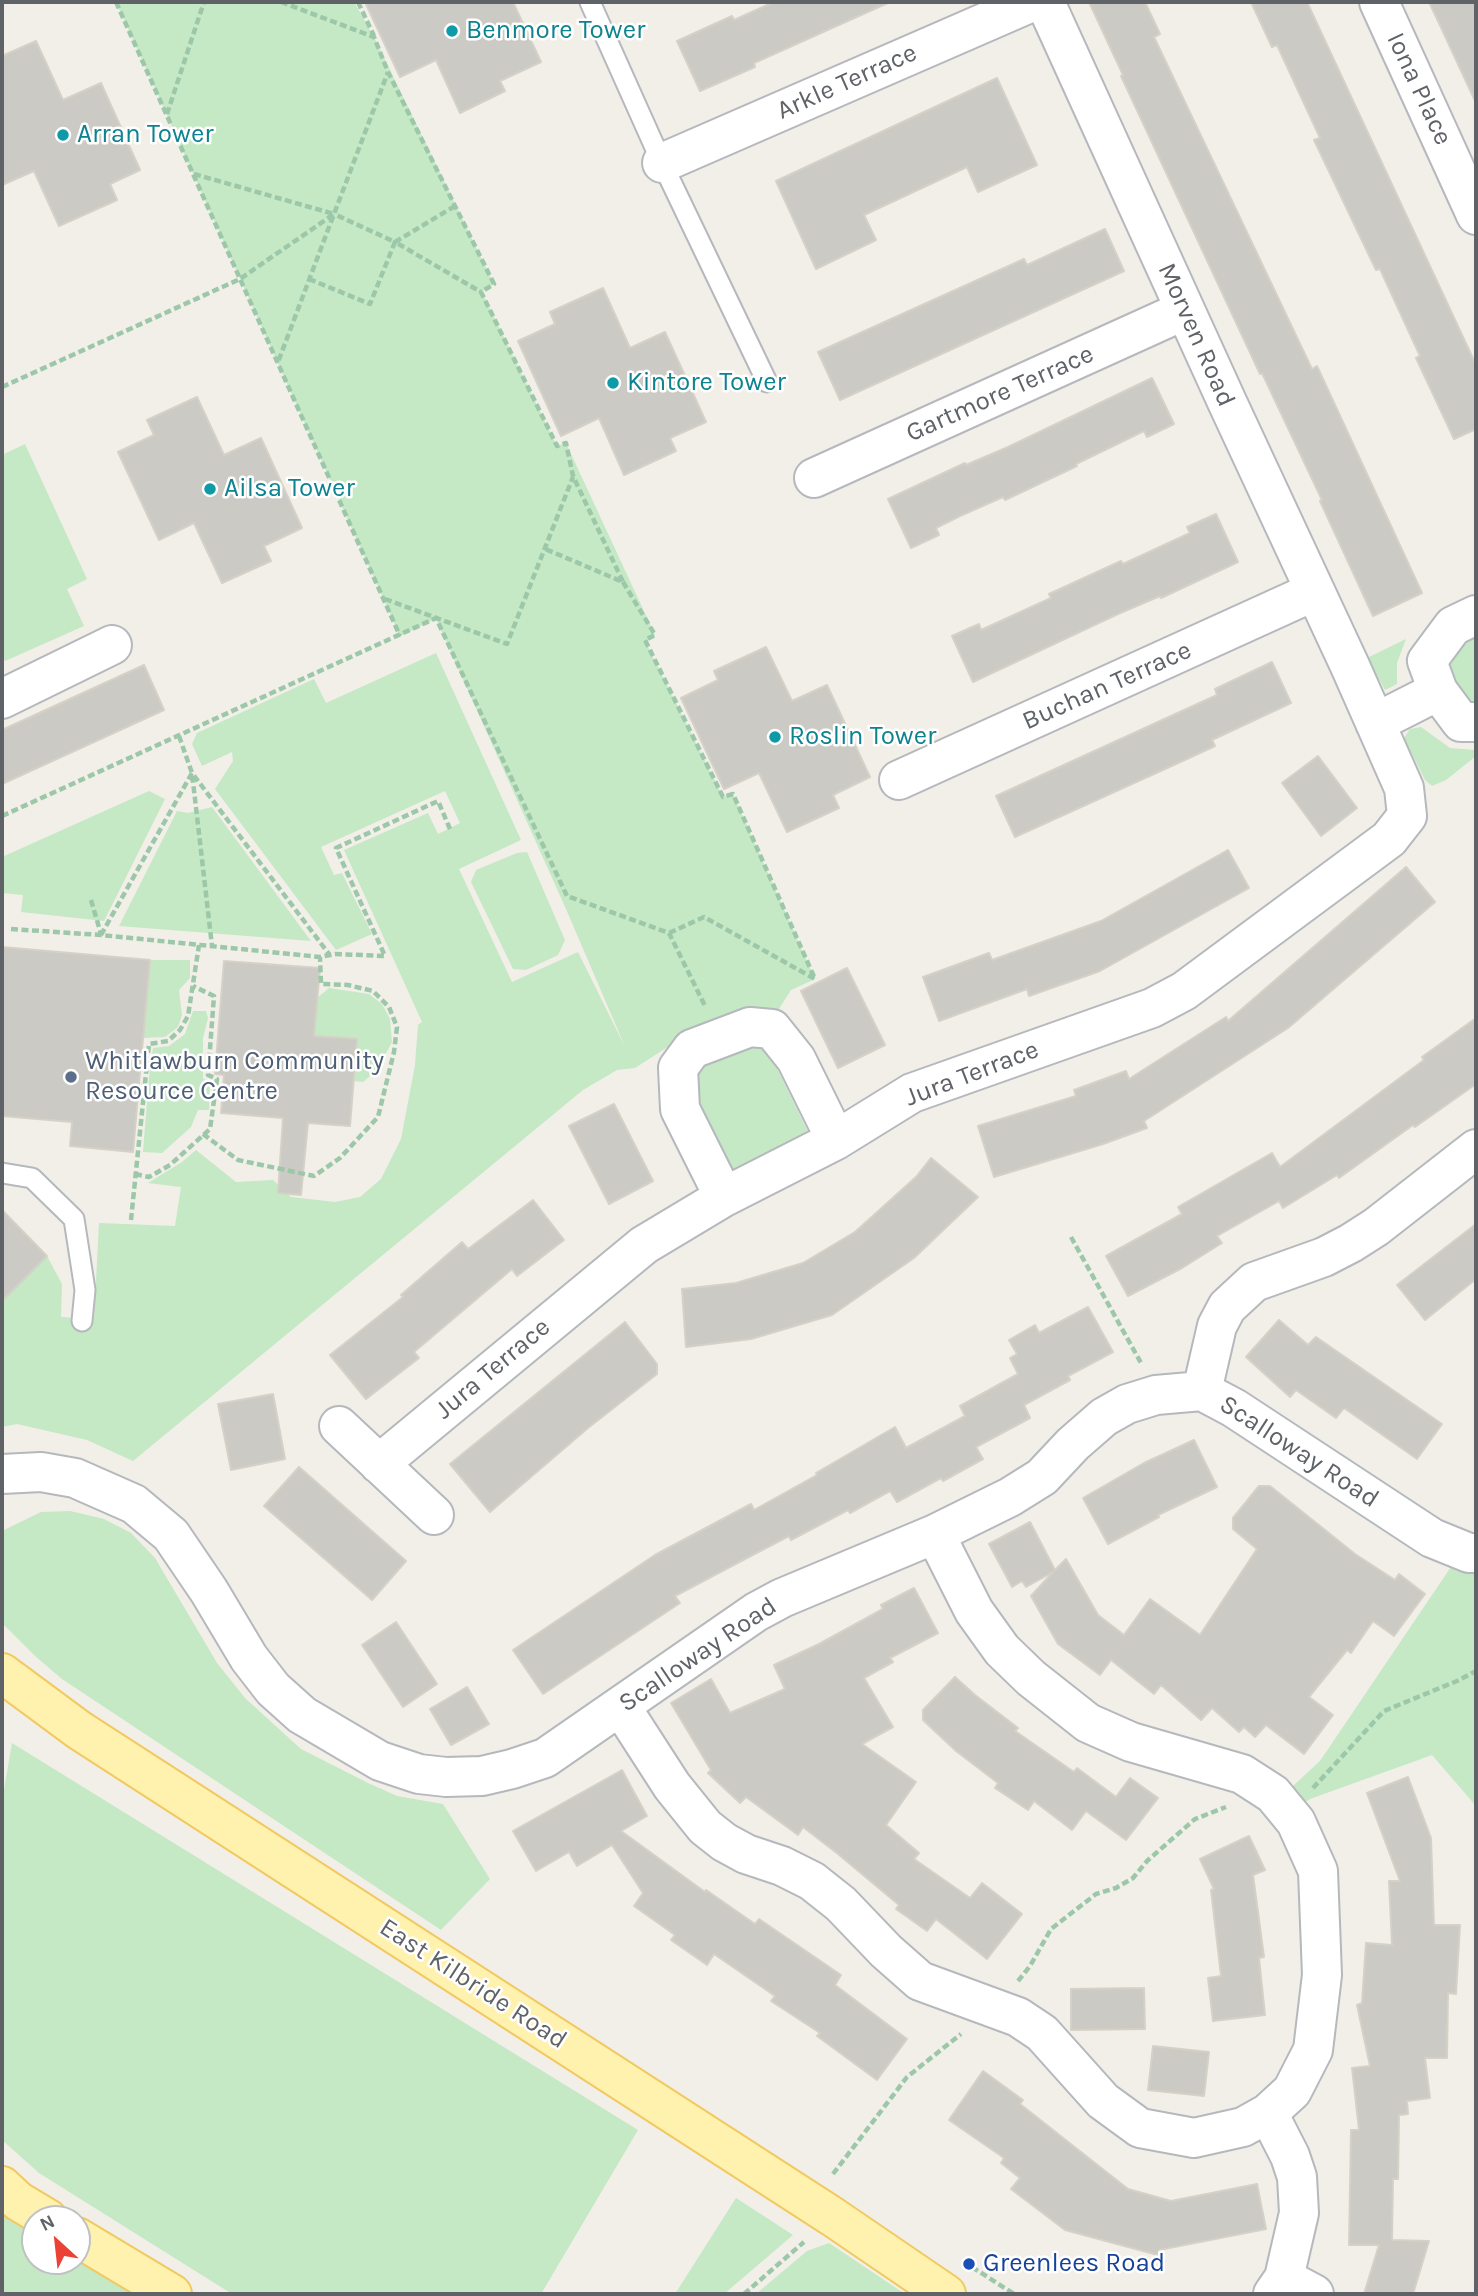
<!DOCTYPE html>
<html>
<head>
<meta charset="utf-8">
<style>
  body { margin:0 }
  #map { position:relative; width:1478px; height:2296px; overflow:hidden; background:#f1efe8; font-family:Karla,sans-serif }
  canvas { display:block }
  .frame { position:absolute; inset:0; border:4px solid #5f6368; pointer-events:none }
  .north { position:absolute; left:21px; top:2205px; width:70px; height:70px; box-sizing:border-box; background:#fff; border:2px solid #bfc1c3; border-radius:50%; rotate:333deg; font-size:19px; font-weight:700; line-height:28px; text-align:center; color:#5f6368 }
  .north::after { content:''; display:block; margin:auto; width:24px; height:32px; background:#ea4335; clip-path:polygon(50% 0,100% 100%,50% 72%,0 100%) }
</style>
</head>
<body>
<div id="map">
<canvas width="1478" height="2296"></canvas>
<div class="frame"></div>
<div class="north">N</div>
</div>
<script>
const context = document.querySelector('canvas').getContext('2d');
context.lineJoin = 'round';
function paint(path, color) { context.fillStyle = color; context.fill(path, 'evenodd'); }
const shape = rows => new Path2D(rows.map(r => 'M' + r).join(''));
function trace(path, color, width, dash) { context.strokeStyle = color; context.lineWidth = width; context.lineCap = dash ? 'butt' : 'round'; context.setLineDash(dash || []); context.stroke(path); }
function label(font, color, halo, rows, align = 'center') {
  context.font = font + ' Karla,sans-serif'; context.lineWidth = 5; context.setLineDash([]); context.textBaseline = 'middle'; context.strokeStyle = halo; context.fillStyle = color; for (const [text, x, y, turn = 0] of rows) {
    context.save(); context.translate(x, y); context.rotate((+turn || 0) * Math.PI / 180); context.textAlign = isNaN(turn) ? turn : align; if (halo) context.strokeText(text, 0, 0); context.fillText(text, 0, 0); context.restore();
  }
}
paint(shape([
  [116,2,354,2,374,37,494,284,482,292,557,446,566,443,655,635,645,641,723,797,733,794,815,979,791,990,777,1012,680,1039,635,1068,617,1070,583,1090,133,1461,87,1440,17,1424,2,1427,2,1301,47,1256,62,1284,61,1317,94,1319,99,1223,175,1226,181,1187,148,1183,182,1162,196,1150,236,1182,273,1180,291,1197,335,1202,360,1197,381,1179,401,1139,415,1065,418,1025,422,1022,344,850,428,813,438,834,460,823,445,791,321,847,334,875,342,873,372,934,336,950,215,789,233,761,232,752,202,766,192,744,197,733,314,679,326,703,436,653,521,840,459,869,512,982,578,952,626,1049,566,909,436,619,400,636],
  [25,444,87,579,67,589,84,626,5,661,2,655,2,455],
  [1476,633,1476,708,1461,699,1447,660,1454,644],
  [1406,639,1397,663,1397,684,1385,690,1367,658],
  [1421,727,1450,748,1476,750,1476,756,1446,780,1432,786,1425,780,1404,738,1410,729],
  [149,791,165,799,104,921,21,912,23,895,2,893,2,857],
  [212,807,311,941,119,926,177,811,188,813],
  [527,852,565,940,558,955,526,970,513,969,471,882,476,870,517,853],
  [150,960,190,960,190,978,179,990,182,1015,178,1027,165,1037,143,1038],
  [329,988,369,994,382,1004,390,1019,392,1042,377,1070,363,1082,354,1081,357,1039,314,1036,317,998],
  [193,1011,206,1011,208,1018,203,1038,203,1079,210,1081,209,1110,198,1110,191,1127,162,1153,143,1152,149,1077,153,1048,169,1046,185,1034],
  [760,1044,771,1056,810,1136,733,1174,692,1090,692,1076,701,1066,744,1046],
  [70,1511,104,1519,131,1533,155,1558,217,1663,245,1698,301,1749,368,1783,397,1796,443,1804,490,1879,441,1930,62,1679,35,1656,2,1623,2,1531,41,1512],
  [1459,1555,1476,1557,1476,1806,1432,1755,1310,1799,1291,1811,1280,1798,1320,1761],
  [12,1743,638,2130,541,2294,232,2294,39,2173,2,2140,2,1801],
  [736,2198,793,2235,724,2294,675,2294],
  [2,2206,35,2227,35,2261,77,2261,77,2253,142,2294,2,2294],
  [829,2243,905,2294,756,2294,807,2251]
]), '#c5e8c5');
const building = shape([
  [365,2,513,2,541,62,500,81,505,91,460,113,436,60,400,77,365,2],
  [774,2,890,2,754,63,755,67,700,91,677,41,732,16,734,20,774,2],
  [1089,2,1145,2,1160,34,1154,37,1312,369,1317,366,1422,593,1373,616,1320,501,1322,500,1262,373,1260,374,1121,76,1123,75,1089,2],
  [1251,2,1307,2,1476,365,1476,429,1454,439,1416,358,1420,356,1380,269,1376,270,1314,140,1320,138,1277,45,1272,47,1251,2],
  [1429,2,1476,2,1476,103,1438,21,1429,2],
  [36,41,63,100,101,83,140,170,110,184,117,200,59,226,34,171,2,185,2,56,36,41],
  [997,78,1037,165,978,192,967,167,864,215,876,240,816,269,776,181,997,78],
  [1105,229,1124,271,840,400,818,352,1024,259,1027,265,1105,229],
  [603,288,630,348,665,332,706,422,670,438,676,451,624,475,599,418,561,436,518,341,555,324,550,312,603,288],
  [1152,378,1174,424,1147,437,1144,431,1076,464,1077,466,1005,500,1003,497,960,516,936,528,939,535,911,548,888,499,965,463,966,465,1008,447,1152,378],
  [197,397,224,455,261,438,302,528,264,546,271,561,222,583,194,523,159,540,118,452,154,435,147,420,197,397],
  [1216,514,1238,562,1161,598,1160,596,1118,614,973,682,952,636,979,624,981,630,1051,598,1049,594,1121,561,1123,564,1190,533,1187,527,1216,514],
  [766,647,792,701,827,685,870,777,833,795,839,808,787,832,759,773,724,789,681,698,718,680,714,671,766,647],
  [1272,662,1291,703,1212,740,1215,746,1187,759,1015,837,996,796,1217,695,1215,689,1272,662],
  [144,665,164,710,2,784,2,730,144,665],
  [1318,756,1357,808,1321,836,1282,783,1318,756],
  [1228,850,1249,888,1100,971,1029,996,1027,989,939,1021,923,977,989,953,992,960,1101,921,1228,850],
  [1406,867,1435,902,1288,1028,1144,1121,1147,1128,1103,1144,994,1177,978,1126,1076,1096,1074,1090,1126,1071,1129,1079,1226,1017,1228,1021,1406,867],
  [2,947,150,960,133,1152,70,1146,72,1122,2,1116,2,947],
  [224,961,320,968,314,1036,357,1039,350,1126,308,1123,301,1195,278,1193,283,1118,221,1113,224,1075,215,1074,224,961],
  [847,968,885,1045,838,1068,801,991,847,968],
  [1476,1018,1476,1084,1415,1127,1413,1125,1339,1178,1337,1175,1283,1208,1279,1201,1247,1219,1217,1236,1222,1243,1182,1268,1128,1296,1106,1256,1182,1214,1178,1207,1272,1153,1280,1167,1424,1060,1422,1057,1476,1018],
  [614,1104,653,1181,609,1204,569,1126,614,1104],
  [931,1158,978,1197,914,1258,832,1315,751,1339,686,1347,682,1289,736,1283,803,1263,855,1232,916,1177,931,1158],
  [533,1200,564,1240,517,1276,512,1269,414,1352,419,1358,366,1399,330,1355,403,1297,401,1295,462,1242,468,1249,533,1200],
  [2,1210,47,1256,2,1301,2,1210],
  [1476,1224,1476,1279,1425,1320,1397,1285,1476,1224],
  [1088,1307,1113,1352,1068,1376,1070,1380,1024,1405,1030,1418,976,1447,983,1459,943,1481,941,1478,897,1502,890,1491,850,1513,848,1510,791,1540,789,1536,745,1559,675,1596,680,1603,543,1694,513,1650,655,1555,751,1504,754,1510,817,1475,816,1473,895,1427,906,1448,965,1416,960,1406,1018,1374,1010,1358,1017,1354,1009,1340,1035,1325,1039,1333,1088,1307],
  [1279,1320,1308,1345,1316,1337,1442,1424,1417,1459,1344,1408,1336,1418,1296,1390,1290,1397,1246,1357,1279,1320],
  [625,1322,657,1364,657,1374,588,1428,490,1512,450,1464,625,1322],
  [273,1394,285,1459,231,1470,218,1404,273,1394],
  [1194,1440,1217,1487,1158,1515,1159,1517,1108,1544,1083,1498,1144,1463,1194,1440],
  [299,1467,406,1561,372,1600,264,1506,299,1467],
  [1259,1486,1270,1486,1355,1554,1395,1580,1399,1574,1425,1594,1394,1636,1373,1621,1351,1653,1347,1650,1309,1697,1333,1715,1304,1754,1266,1725,1255,1737,1244,1727,1239,1732,1212,1708,1201,1720,1161,1685,1154,1694,1111,1660,1100,1675,1058,1644,1031,1596,1053,1572,1026,1587,1022,1581,1012,1587,989,1544,1030,1522,1055,1570,1066,1559,1098,1615,1124,1635,1150,1599,1200,1635,1257,1549,1233,1529,1233,1518,1259,1486],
  [914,1588,938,1633,890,1658,893,1662,864,1678,893,1727,862,1744,916,1782,886,1825,919,1853,914,1859,970,1898,982,1883,1022,1914,987,1959,936,1919,927,1931,896,1909,899,1905,838,1854,803,1827,798,1835,746,1797,740,1803,708,1773,711,1770,671,1703,711,1679,730,1713,785,1689,774,1665,819,1644,883,1609,881,1605,914,1588],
  [396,1622,437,1684,403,1707,362,1645,396,1622],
  [955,1677,975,1695,1018,1728,1015,1731,1074,1772,1077,1768,1116,1797,1130,1778,1158,1798,1126,1840,1086,1811,1072,1830,1034,1801,1028,1810,995,1788,998,1783,956,1751,923,1720,923,1710,955,1677],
  [467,1687,489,1724,451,1745,430,1709,467,1687],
  [622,1770,647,1816,621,1831,705,1892,706,1890,755,1924,759,1919,841,1975,835,1985,907,2039,877,2080,817,2036,820,2033,771,2001,775,1996,714,1954,707,1965,671,1940,675,1935,634,1906,643,1893,612,1845,577,1866,569,1852,536,1871,513,1831,622,1770],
  [1408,1777,1431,1838,1434,1925,1460,1925,1456,1994,1448,1993,1447,2058,1425,2058,1430,2098,1407,2101,1408,2114,1399,2115,1398,2179,1393,2179,1392,2240,1429,2241,1413,2294,1364,2294,1379,2245,1349,2245,1351,2130,1359,2130,1352,2068,1370,2066,1357,2005,1362,2003,1366,1943,1392,1945,1389,1881,1400,1881,1367,1793,1408,1777],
  [1249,1836,1265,1870,1253,1875,1264,1957,1259,1958,1265,2015,1213,2021,1208,1978,1221,1976,1211,1890,1214,1889,1200,1859,1249,1836],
  [1144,1988,1145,2029,1071,2030,1071,1989,1144,1988],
  [1153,2046,1209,2052,1204,2096,1148,2090,1153,2046],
  [983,2071,1023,2100,1020,2104,1128,2189,1171,2201,1257,2184,1266,2229,1159,2250,1158,2255,1065,2230,1011,2189,1020,2178,1001,2163,1004,2158,949,2120,983,2071]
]);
paint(building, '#cccac5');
trace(building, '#d6d1c6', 2);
const service = shape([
  [590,2,662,163,767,382],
  [2,1173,32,1178,74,1219,85,1290,82,1321]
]);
const minor = shape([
  [1379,2,1476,215],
  [662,163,1032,2],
  [814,478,1185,310],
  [1476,615,1453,626,1427,661,1438,691,1461,722,1476,722],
  [2,699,112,645],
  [1375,723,1438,691],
  [899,780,1315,591],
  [724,1197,680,1109,678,1068,692,1049,750,1027,772,1029,796,1059,836,1140],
  [1202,1391,1217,1326,1227,1307,1254,1282,1324,1257,1351,1243,1376,1227,1476,1149],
  [339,1426,434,1515],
  [379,1464,644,1245,724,1197,836,1140,912,1093,1152,1008,1184,991,1389,839,1407,816,1404,788,1350,666,1228,404,1045,2],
  [2,1474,41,1472,75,1478,134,1504,171,1535,209,1591,249,1658,273,1689,302,1715,380,1761,419,1774,446,1777,482,1776,512,1769,545,1758,756,1612,782,1598,935,1534,1010,1497,1042,1477,1073,1444,1104,1417,1127,1404,1156,1395,1202,1391,1234,1408,1432,1538,1469,1553,1476,1553],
  [621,1707,672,1786,705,1827,724,1842,746,1854,782,1866,812,1881,841,1904,886,1951,920,1981,1018,2017,1042,2033,1103,2101,1140,2128,1194,2138,1243,2127,1268,2113,1292,2091,1313,2050,1322,1975,1318,1871,1296,1822,1273,1794,1242,1774,1131,1742,1088,1723,1031,1678,1002,1650,974,1611,935,1534],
  [1268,2113,1290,2156,1297,2177,1299,2213,1284,2278,1273,2294],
  [1284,2278,1314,2294]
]);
const primary = shape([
  [2,1673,79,1730,833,2217,946,2294],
  [2,2186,18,2201,48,2219],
  [77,2237,172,2294]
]);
trace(service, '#b5b8bc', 23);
trace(minor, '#b5b8bc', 42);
trace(primary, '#f2c960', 42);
trace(shape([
  [116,2,400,636],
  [281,2,374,37,388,72,494,284,481,292,557,446,566,443,573,476,623,582,543,548],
  [358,2,374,36],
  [167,114,204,2],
  [194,174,334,214,388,72],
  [455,206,395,242,481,292],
  [309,279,370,304,395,242,334,214],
  [2,387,240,279,334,214,278,362],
  [623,582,655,635,645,640,723,797,733,794,815,979,704,917,669,933],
  [385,599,507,644,573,477],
  [179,736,192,773,212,946],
  [2,816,436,618,567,896,669,933,706,1008],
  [91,900,101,934],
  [11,929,101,935,320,957,335,954,385,956,336,848,438,801,450,829],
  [101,935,192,773,329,954],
  [203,1134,238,1160,314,1176,340,1158,378,1117,394,1052,397,1027,389,1007,373,991,348,985,321,984,320,957],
  [135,1174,149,1177,170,1165,210,1129,217,1079,208,1075,214,996,193,986],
  [131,1220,149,1044,168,1041,180,1030,188,1016,199,945],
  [1071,1237,1141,1363],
  [1313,1788,1384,1711,1457,1681,1476,1671],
  [1018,1981,1030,1966,1051,1929,1096,1894,1116,1888,1133,1878,1147,1861,1195,1819,1226,1807],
  [833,2174,907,2077,961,2034],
  [972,2267,1014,2294],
  [744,2294,804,2242]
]), '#9cc7a9', 4.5, [7, 3.5]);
trace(service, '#fff', 19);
trace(minor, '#fff', 38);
trace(primary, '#fff2af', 38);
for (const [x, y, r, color] of [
  [452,31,7,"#0f9aa8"],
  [63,135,7,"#0f9aa8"],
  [613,383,7,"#0f9aa8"],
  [210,489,7,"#0f9aa8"],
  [775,737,7,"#0f9aa8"],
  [71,1077,7,"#5c6f8a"],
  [969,2264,7,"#1a4fb4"]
]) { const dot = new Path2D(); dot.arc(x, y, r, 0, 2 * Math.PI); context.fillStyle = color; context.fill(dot); trace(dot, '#fff', 2.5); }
label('26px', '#0d838f', '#fff', [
  ["Benmore Tower",466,31],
  ["Arran Tower",77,135],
  ["Kintore Tower",627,383],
  ["Ailsa Tower",224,489],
  ["Roslin Tower",789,737]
], 'left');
label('26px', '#5f6368', '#fff', [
  ["Arkle Terrace",847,82,-24],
  ["Iona Place",1419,89,65],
  ["Morven Road",1196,335,66],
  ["Gartmore Terrace",1000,394,-24],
  ["Buchan Terrace",1107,686,-24],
  ["Jura Terrace",972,1074,-21],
  ["Jura Terrace",493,1369,-40],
  ["Scalloway Road",1299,1452,33],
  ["Scalloway Road",698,1655,-34],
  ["East Kilbride Road",473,1984,33]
]);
label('26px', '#4e5e75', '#fff', [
  ["Whitlawburn Community",85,1062],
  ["Resource Centre",85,1092]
], 'left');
label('26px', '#164399', '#fff', [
  ["Greenlees Road",983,2264]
], 'left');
</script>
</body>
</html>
